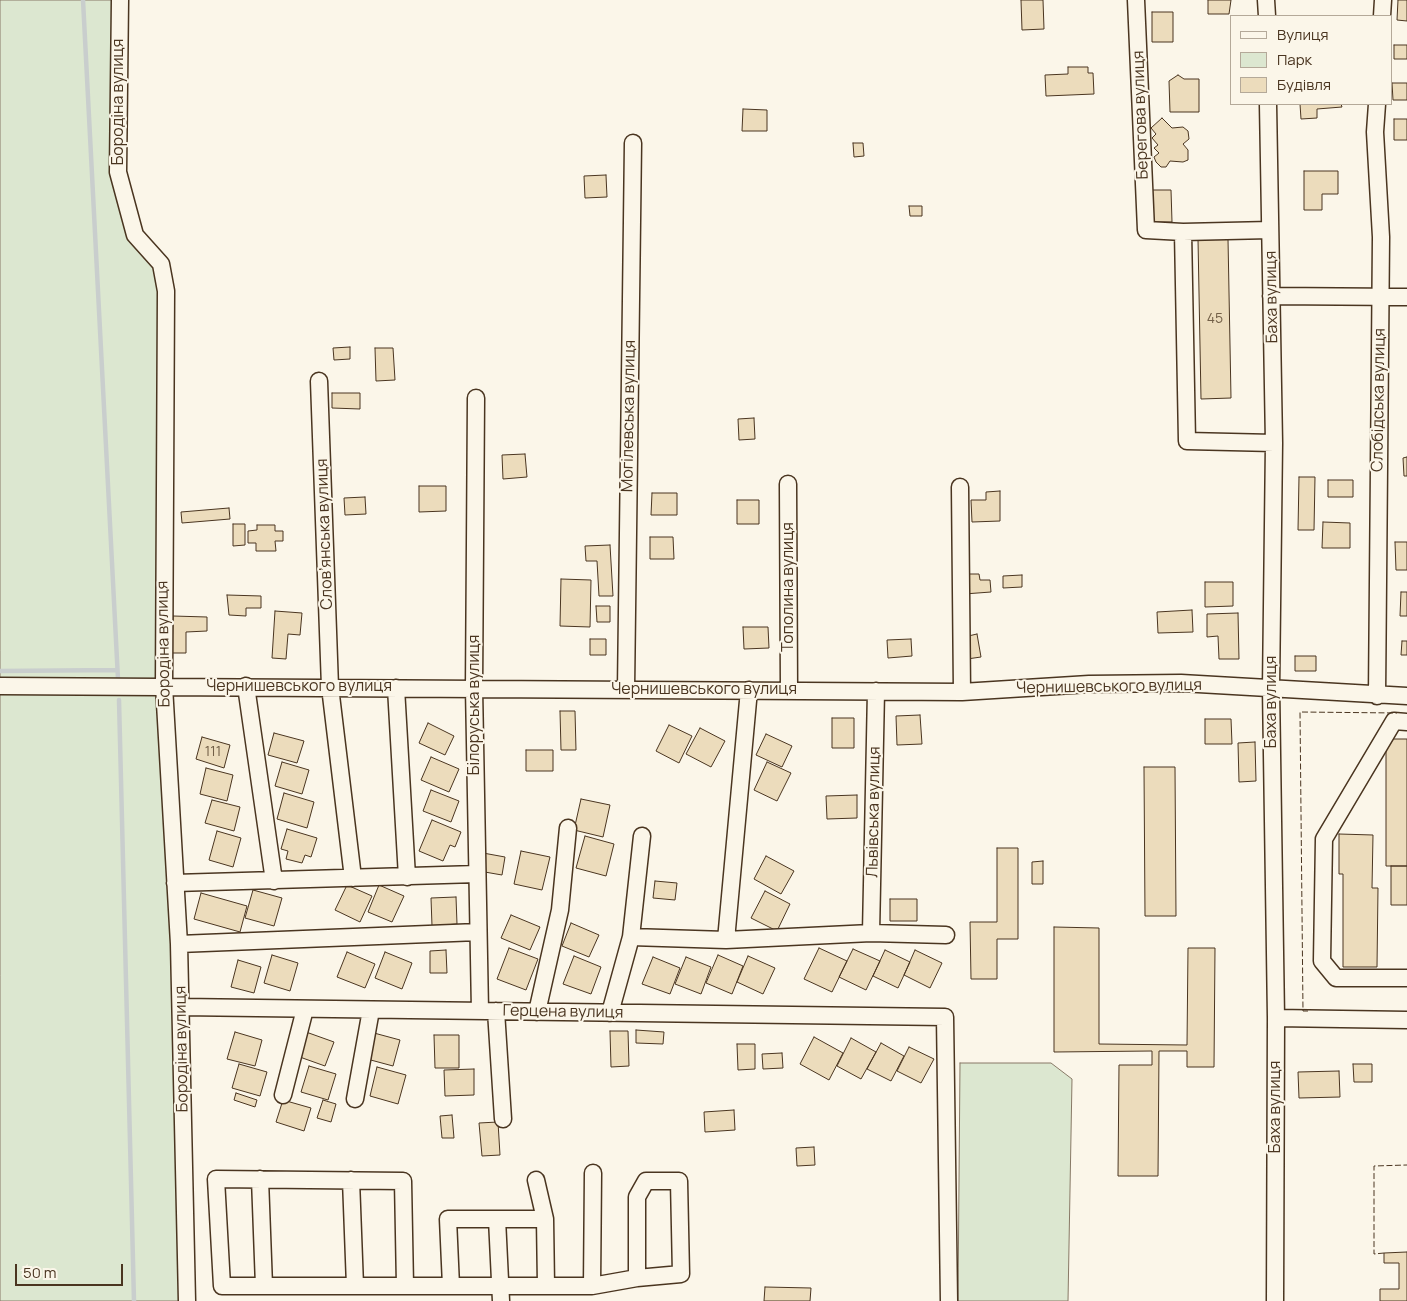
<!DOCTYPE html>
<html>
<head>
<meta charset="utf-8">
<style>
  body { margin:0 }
  #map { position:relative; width:1407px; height:1301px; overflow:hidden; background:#fbf6e9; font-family:Manrope,sans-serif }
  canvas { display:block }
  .legend { position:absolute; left:1230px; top:15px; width:162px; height:90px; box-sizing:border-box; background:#fbf6e9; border:1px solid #b4a999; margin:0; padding:6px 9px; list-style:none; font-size:15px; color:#4a3520 }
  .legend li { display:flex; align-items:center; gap:10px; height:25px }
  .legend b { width:25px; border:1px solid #b4a999 }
  .scale { position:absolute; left:15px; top:1264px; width:108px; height:22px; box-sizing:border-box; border:2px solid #4a3520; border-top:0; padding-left:6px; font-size:15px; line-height:18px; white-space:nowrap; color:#4a3520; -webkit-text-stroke:4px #fbf6e9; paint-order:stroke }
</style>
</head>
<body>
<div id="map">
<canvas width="1407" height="1301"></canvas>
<ul class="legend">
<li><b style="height:6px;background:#fbf6e9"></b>Вулиця</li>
<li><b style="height:14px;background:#dce7d0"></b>Парк</li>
<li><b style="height:14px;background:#ecdcbc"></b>Будівля</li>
</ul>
<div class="scale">50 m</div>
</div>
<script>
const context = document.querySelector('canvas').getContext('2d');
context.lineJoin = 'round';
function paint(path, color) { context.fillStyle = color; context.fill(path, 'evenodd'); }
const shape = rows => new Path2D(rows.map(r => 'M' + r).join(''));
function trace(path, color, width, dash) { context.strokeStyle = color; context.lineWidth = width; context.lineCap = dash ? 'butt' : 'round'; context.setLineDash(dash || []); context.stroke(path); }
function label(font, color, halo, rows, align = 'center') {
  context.font = font + ' Manrope,sans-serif'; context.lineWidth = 4; context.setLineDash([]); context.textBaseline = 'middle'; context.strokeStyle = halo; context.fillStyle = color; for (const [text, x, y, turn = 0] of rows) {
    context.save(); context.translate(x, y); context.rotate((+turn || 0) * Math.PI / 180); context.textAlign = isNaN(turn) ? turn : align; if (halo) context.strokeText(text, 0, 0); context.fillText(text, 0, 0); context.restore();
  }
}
const green = shape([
  [0,0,122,0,120,172,135,235,161,264,163,506,187,1301,0,1301,0,0],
  [960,1063,1051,1063,1072,1079,1068,1301,958,1301,960,1063]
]);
paint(green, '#dce7d0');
trace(green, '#887966', 1);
trace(shape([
  [83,0,118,679],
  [0,671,117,670],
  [119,700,134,1301]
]), '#c9cecd', 4.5);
const building = shape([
  [1021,0,1043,0,1044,29,1022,30,1021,0],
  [1208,0,1231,0,1229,14,1208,14,1208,0],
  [1398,0,1407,0,1407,21,1397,20,1398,0],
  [1152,12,1173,12,1173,42,1152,42,1152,12],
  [1394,45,1407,45,1407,59,1394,59,1394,45],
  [1068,67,1088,67,1088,73,1093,73,1094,94,1046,96,1045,75,1068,74,1068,67],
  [1178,75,1184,79,1199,79,1199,112,1170,112,1169,81,1178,75],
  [1392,83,1407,83,1407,100,1393,100,1392,83],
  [1300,104,1341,104,1342,107,1317,109,1317,118,1301,119,1300,104],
  [743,109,767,110,767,131,742,131,743,109],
  [1162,118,1172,128,1183,127,1188,131,1189,139,1183,144,1188,150,1188,160,1183,162,1170,161,1166,167,1161,167,1156,162,1154,157,1159,153,1154,148,1158,145,1152,138,1156,134,1151,128,1162,118],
  [1394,119,1407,119,1407,140,1394,140,1394,119],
  [853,143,863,143,864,156,854,157,853,143],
  [1304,171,1338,171,1338,194,1322,194,1322,210,1304,210,1304,171],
  [606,175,607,197,585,198,584,176,606,175],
  [1152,190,1171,190,1172,222,1152,222,1152,190],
  [909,206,922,206,922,216,910,216,909,206],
  [1198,239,1228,239,1231,398,1201,399,1198,239],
  [350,347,350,359,334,360,333,348,350,347],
  [375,348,393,348,395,380,376,381,375,348],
  [332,393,360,393,360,409,332,408,332,393],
  [754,418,755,439,739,440,738,419,754,418],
  [525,454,527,477,503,479,502,455,525,454],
  [1407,457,1407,476,1404,476,1403,458,1407,457],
  [1299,477,1315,477,1314,530,1298,530,1299,477],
  [1328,480,1353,480,1353,497,1328,497,1328,480],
  [419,486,446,486,446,511,419,512,419,486],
  [1000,491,1000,521,972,522,971,500,986,500,986,492,1000,491],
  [652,493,677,493,677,515,651,515,652,493],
  [365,497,366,514,345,515,344,498,365,497],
  [737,500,759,500,759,524,737,524,737,500],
  [229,508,230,519,182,523,181,512,229,508],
  [1323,522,1350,523,1350,548,1322,548,1323,522],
  [233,524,245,524,245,545,233,546,233,524],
  [257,525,275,525,275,531,283,531,283,541,275,541,276,551,256,551,256,543,248,543,248,531,257,530,257,525],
  [650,537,673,537,674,559,650,559,650,537],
  [1395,542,1407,542,1407,570,1396,570,1395,542],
  [610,545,613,596,599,596,597,561,586,561,585,546,610,545],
  [963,574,979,574,980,580,990,580,991,592,964,594,963,574],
  [1022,575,1022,587,1003,588,1003,576,1022,575],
  [561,579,591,580,590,627,560,626,561,579],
  [1205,582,1233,582,1233,606,1205,607,1205,582],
  [1401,592,1407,592,1407,616,1400,616,1401,592],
  [227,595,261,596,261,608,246,608,246,616,229,615,227,595],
  [596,606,610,606,610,622,597,622,596,606],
  [1192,610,1193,632,1158,633,1157,612,1192,610],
  [275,611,302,613,300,635,288,634,286,659,272,658,275,611],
  [1238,613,1239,659,1219,659,1218,636,1207,637,1207,614,1238,613],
  [173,616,207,617,207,631,186,632,186,653,172,653,173,616],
  [743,627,768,627,769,648,744,649,743,627],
  [977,634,981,657,967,659,964,637,977,634],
  [590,639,606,639,606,655,590,655,590,639],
  [911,639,912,656,888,658,887,640,911,639],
  [1402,641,1407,641,1407,655,1401,655,1402,641],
  [1295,656,1316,656,1316,671,1295,671,1295,656],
  [560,711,575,711,576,750,561,750,560,711],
  [920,715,922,744,897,745,896,716,920,715],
  [832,718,854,718,854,748,832,748,832,718],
  [1205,719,1231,719,1232,744,1205,744,1205,719],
  [428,723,454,736,445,755,419,743,428,723],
  [669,725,692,736,679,763,656,751,669,725],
  [700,728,725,741,711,767,686,754,700,728],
  [274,733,304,741,297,763,268,755,274,733],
  [766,734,792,746,782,767,756,755,766,734],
  [202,737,230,745,224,768,196,759,202,737],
  [1386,739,1407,739,1407,866,1386,866,1386,739],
  [1255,742,1256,781,1239,782,1238,743,1255,742],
  [526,750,553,750,553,771,526,771,526,750],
  [431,757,459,769,449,792,421,780,431,757],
  [282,762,309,770,302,794,275,786,282,762],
  [767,762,791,773,777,801,754,790,767,762],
  [1144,767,1175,767,1176,916,1145,916,1144,767],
  [206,768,233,775,227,801,200,794,206,768],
  [431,790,459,801,451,822,423,811,431,790],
  [284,793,314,802,307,828,277,819,284,793],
  [857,795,857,818,827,819,826,796,857,795],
  [581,799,610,805,603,837,574,830,581,799],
  [212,800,240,807,234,831,205,823,212,800],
  [432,820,461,832,455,847,450,845,443,861,419,851,432,820],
  [287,829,317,838,311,857,305,855,302,863,286,859,288,851,281,849,287,829],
  [217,831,241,838,233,867,209,860,217,831],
  [1339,834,1373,835,1372,888,1378,888,1377,967,1343,967,1343,874,1339,874,1339,834],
  [585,836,614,844,606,876,576,868,585,836],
  [997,848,1018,848,1018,939,997,939,997,979,971,979,970,922,997,922,997,848],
  [521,851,550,857,542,890,514,884,521,851],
  [483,853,505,857,502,875,479,871,483,853],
  [766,856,794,871,781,894,754,879,766,856],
  [1043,861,1043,884,1032,884,1032,862,1043,861],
  [1391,866,1407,866,1407,905,1391,905,1391,866],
  [655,881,677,883,675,900,653,898,655,881],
  [347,885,372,896,360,922,335,910,347,885],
  [379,885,404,896,392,922,368,912,379,885],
  [253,890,282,898,274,926,245,918,253,890],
  [765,891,790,904,777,931,751,918,765,891],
  [201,893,247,906,240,932,194,919,201,893],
  [456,897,457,924,432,926,431,898,456,897],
  [890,899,917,899,917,921,890,921,890,899],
  [511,915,540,927,530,950,501,938,511,915],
  [571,923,599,935,589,957,562,946,571,923],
  [1054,927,1099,928,1099,1044,1187,1045,1188,948,1215,948,1214,1067,1187,1067,1187,1051,1159,1051,1158,1176,1118,1176,1119,1065,1152,1065,1152,1051,1054,1052,1054,927],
  [509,948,538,959,526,990,497,979,509,948],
  [819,948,847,961,832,992,804,979,819,948],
  [853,949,880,961,866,990,839,977,853,949],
  [446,950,447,973,430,973,430,951,446,950],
  [885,950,910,962,898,988,873,976,885,950],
  [915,950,942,963,930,988,904,975,915,950],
  [347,952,375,964,365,988,337,977,347,952],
  [385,952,412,963,402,989,375,978,385,952],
  [272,955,298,963,290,991,264,983,272,955],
  [718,955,743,966,732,994,706,983,718,955],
  [574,956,601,967,591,994,563,984,574,956],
  [748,956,775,968,763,994,737,982,748,956],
  [653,957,680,968,670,994,642,984,653,957],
  [686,957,711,967,701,994,675,984,686,957],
  [238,960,261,967,254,993,231,987,238,960],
  [636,1030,664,1032,663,1044,636,1043,636,1030],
  [610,1031,628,1031,629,1066,611,1067,610,1031],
  [235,1032,262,1040,255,1066,227,1059,235,1032],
  [306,1032,334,1042,325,1066,297,1056,306,1032],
  [374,1033,400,1040,393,1066,367,1059,374,1033],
  [434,1035,459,1035,459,1068,435,1068,434,1035],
  [814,1037,843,1053,829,1080,800,1064,814,1037],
  [851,1038,876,1052,861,1079,837,1066,851,1038],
  [881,1043,904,1056,891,1081,867,1069,881,1043],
  [737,1044,755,1044,755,1069,738,1070,737,1044],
  [909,1047,934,1059,921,1083,897,1071,909,1047],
  [782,1053,783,1068,763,1069,762,1054,782,1053],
  [239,1064,267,1072,260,1096,232,1088,239,1064],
  [1353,1064,1372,1064,1372,1082,1354,1082,1353,1064],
  [309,1066,336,1074,328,1100,301,1092,309,1066],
  [377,1067,406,1075,398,1104,370,1096,377,1067],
  [474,1069,474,1095,445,1096,444,1070,474,1069],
  [1339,1071,1340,1097,1299,1098,1298,1072,1339,1071],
  [236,1093,257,1100,255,1107,234,1100,236,1093],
  [283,1100,311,1108,304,1131,276,1122,283,1100],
  [323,1100,336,1104,331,1122,317,1118,323,1100],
  [734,1110,735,1130,705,1132,704,1112,734,1110],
  [452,1115,454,1138,442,1138,440,1116,452,1115],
  [498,1122,500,1155,482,1156,479,1123,498,1122],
  [814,1147,815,1165,797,1166,796,1148,814,1147],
  [1407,1252,1407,1301,1380,1301,1380,1289,1399,1289,1399,1263,1384,1263,1384,1253,1407,1252],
  [765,1287,811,1288,810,1301,764,1301,765,1287]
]);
paint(building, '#ecdcbc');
trace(building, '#4a3520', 1);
const minor = shape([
  [120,0,118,172,135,235,161,264,166,291,164,686,179,944,187,1301],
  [1136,0,1146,230,1183,232],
  [1266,0,1267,16],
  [1382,16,1383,0],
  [1268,104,1274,443,1271,688,1276,1018,1275,1301],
  [1270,230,1183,232,1187,441,1274,443],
  [1271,296,1407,297],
  [319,381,330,687,353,878],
  [476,398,474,688,480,1011],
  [788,484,789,691],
  [960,487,962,692],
  [0,686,962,692,1089,684,1181,683,1407,696],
  [246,686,274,881],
  [396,688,407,877],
  [626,689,633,143],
  [1377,696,1381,237,1375,132,1377,104],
  [1407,722,1394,721,1324,839,1322,961,1336,978,1407,978],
  [175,883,477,874],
  [871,933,876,691],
  [631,937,642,836],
  [726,940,871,933,946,935],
  [179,944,478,932],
  [181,1007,945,1017,949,1301],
  [496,1011,503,1119],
  [537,1012,560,910,568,828],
  [610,1013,631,937,726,940,749,690],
  [1276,1018,1407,1020],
  [283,1095,305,1009],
  [355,1099,371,1010],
  [260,1179,264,1286],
  [351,1180,355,1286],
  [536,1180,545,1219,546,1286],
  [497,1219,501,1301],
  [405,1286,403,1181,216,1179,222,1286,592,1286,637,1278,681,1274,679,1181,646,1181,637,1197,637,1278],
  [451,1286,448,1219,545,1219],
  [592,1286,593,1173]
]);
trace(minor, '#4a3520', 19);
trace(minor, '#fbf6e9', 16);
trace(shape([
  [1308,1011,1303,1011,1300,712,1397,713],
  [1384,1253,1374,1254,1374,1166,1407,1165]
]), '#4a3520', 1, [6, 2.5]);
label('14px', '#725f47', null, [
  ["45",1215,319],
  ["111",213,752]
]);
label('16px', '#4a3520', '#fbf6e9', [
  ["Бородіна вулиця",119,102,-90],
  ["Берегова вулиця",1141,115,-92],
  ["Баха вулиця",1272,297,-91],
  ["Слобідська вулиця",1379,400,-89],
  ["Могілевська вулиця",629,416,-89],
  ["Слов’янська вулиця",325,534,-92],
  ["Тополина вулиця",789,587,-90],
  ["Бородіна вулиця",164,644,-91],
  ["Чернишевського вулиця",299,687],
  ["Чернишевського вулиця",1109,687,-1],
  ["Чернишевського вулиця",704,690],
  ["Баха вулиця",1272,702,-90],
  ["Білоруська вулиця",475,705,-90],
  ["Львівська вулиця",874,812,-89],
  ["Герцена вулиця",563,1012,1],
  ["Бородіна вулиця",182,1049,-91],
  ["Баха вулиця",1276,1107,-90]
]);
</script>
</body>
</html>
